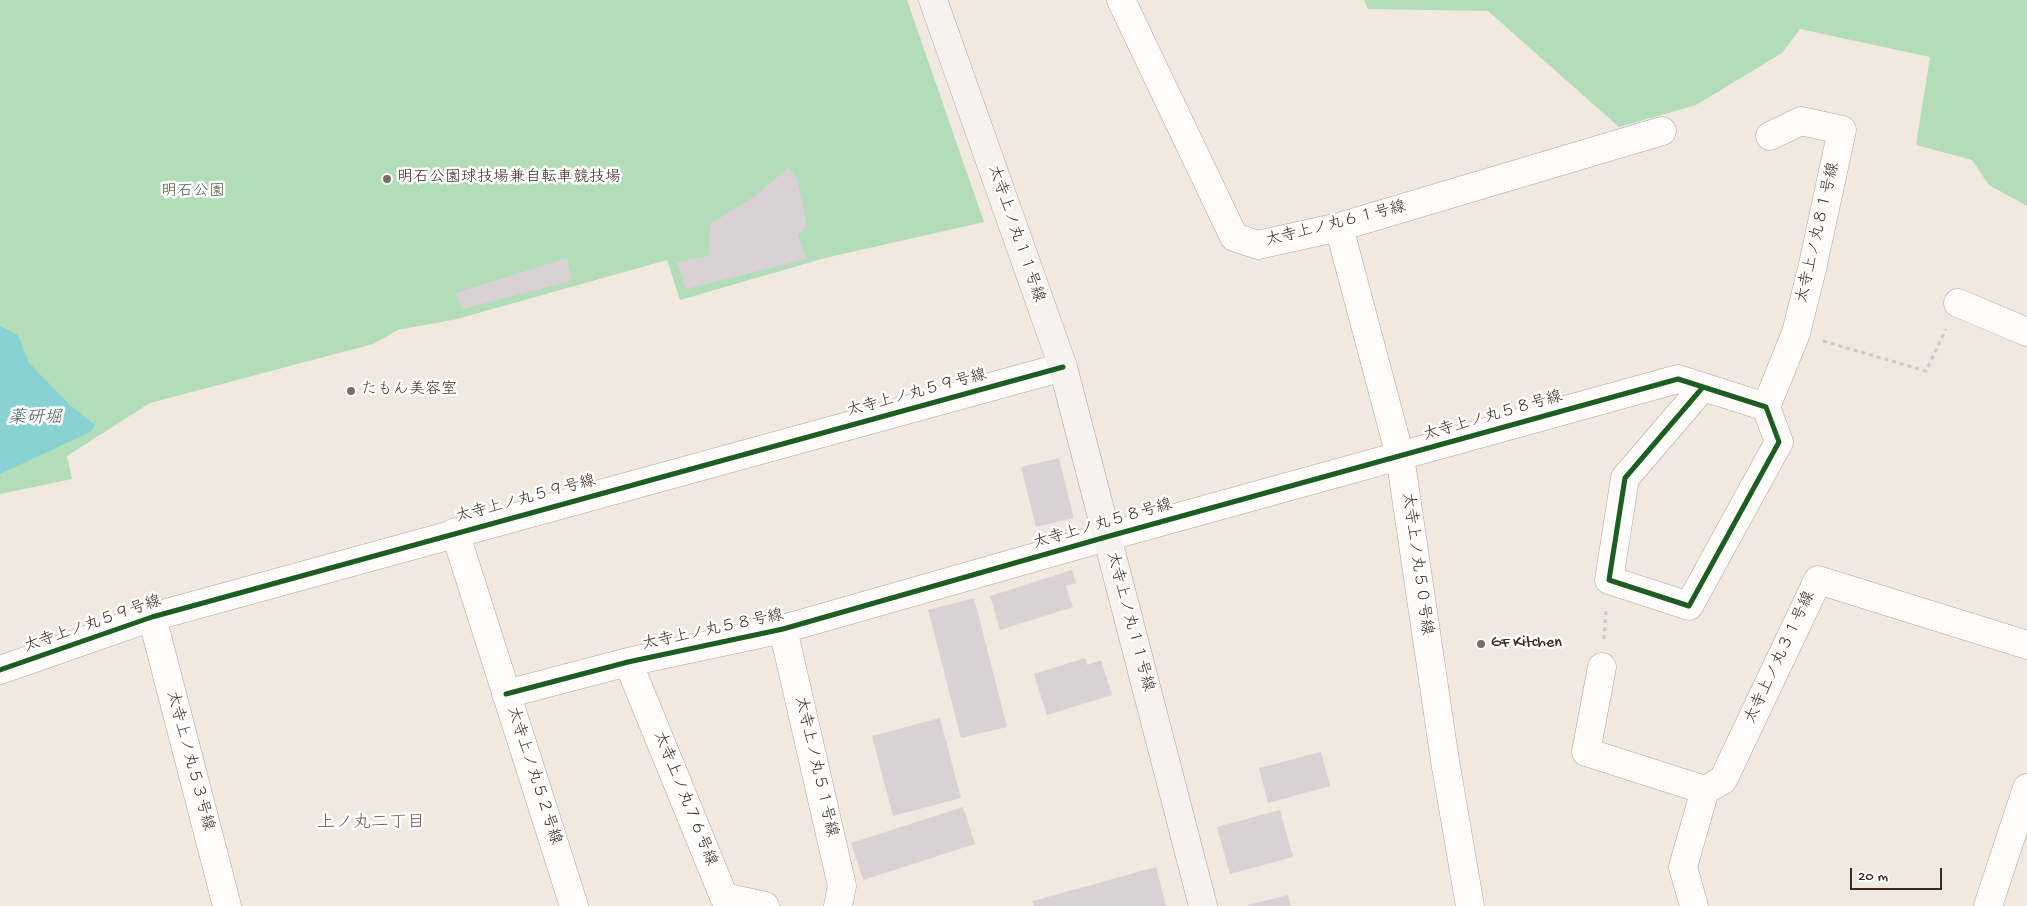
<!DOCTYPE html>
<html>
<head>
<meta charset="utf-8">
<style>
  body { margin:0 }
  #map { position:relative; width:2027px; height:906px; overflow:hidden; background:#f1e9e0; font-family:"Gochi Hand",sans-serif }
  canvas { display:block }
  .scale { position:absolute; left:1850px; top:868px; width:92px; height:22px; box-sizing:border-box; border:2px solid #3b2a1e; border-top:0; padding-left:6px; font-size:15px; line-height:18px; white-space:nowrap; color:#3b2a1e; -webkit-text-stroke:4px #fff; paint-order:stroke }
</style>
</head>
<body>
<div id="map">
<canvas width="2027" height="906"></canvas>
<div class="scale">20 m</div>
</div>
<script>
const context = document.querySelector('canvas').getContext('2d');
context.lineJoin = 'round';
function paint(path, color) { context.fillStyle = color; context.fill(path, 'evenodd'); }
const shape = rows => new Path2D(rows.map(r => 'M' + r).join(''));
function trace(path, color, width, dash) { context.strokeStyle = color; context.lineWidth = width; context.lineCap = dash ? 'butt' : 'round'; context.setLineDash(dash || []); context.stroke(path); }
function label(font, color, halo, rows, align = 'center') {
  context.font = font + ' "Gochi Hand","Klee One",sans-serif'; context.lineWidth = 5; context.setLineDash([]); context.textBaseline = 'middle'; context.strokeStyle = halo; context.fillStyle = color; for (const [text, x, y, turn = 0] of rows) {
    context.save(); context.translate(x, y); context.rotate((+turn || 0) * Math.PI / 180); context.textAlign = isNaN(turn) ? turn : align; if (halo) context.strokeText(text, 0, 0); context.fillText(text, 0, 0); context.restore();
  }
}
paint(shape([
  [0,0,907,0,984,222,825,258,680,300,667,260,457,319,398,330,373,344,150,403,67,456,72,479,0,494],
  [1364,0,2027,0,2027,206,1989,185,1972,160,1916,145,1930,57,1800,29,1782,53,1696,105,1619,127,1488,11,1368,9]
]), '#b2ddb8');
paint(shape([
  [0,326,18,335,29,363,70,405,95,425,90,432,0,474]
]), '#88d2d4');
paint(shape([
  [788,168,797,178,807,226,798,235,806,259,686,289,677,262,709,256,710,224,755,196],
  [567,258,572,281,462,309,456,293],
  [1059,458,1074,518,1036,527,1021,467],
  [1072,570,1076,583,1066,586,1073,607,1000,630,990,596],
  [974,598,1007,727,961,738,928,610],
  [1085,658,1087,665,1101,660,1112,695,1047,715,1034,674],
  [940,718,961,798,893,816,872,736],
  [1321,752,1330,786,1268,803,1259,768],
  [963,807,975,844,863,880,851,843],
  [1280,810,1293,857,1230,874,1217,827],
  [1156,867,1166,906,1034,906,1033,901],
  [1288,895,1291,906,1248,906,1248,905]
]), '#dad1d4');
const street = shape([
  [1121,0,1234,237,1258,245,1339,227,1662,131],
  [1339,227,1400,456,1445,761,1470,906],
  [1958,303,2027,332],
  [1766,407,1796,333,1812,269,1842,130,1801,121,1770,136],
  [455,532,574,906],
  [152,617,227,906],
  [783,629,842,886,838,906],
  [628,662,724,897,765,906],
  [1602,667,1586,752,1705,790],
  [0,670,152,617,1063,367],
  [506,694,628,662,783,629,1106,537,1678,379,1766,407,1779,442,1689,606,1609,580,1625,478,1703,387],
  [1694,906,1683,867,1705,790,1723,780,1818,580,2027,645],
  [1988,906,2027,788]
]);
const secondary = shape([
  [933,0,1063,367,1203,906]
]);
trace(street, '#aca59f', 29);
trace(secondary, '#aca59f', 29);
trace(shape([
  [1823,341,1926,371,1946,329],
  [1604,639,1606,610]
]), '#cdcac7', 3, [4, 4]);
trace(street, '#fdfcfa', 28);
trace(secondary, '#f6f2ed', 28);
trace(shape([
  [0,670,152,617,1063,367],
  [506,694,628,662,783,629,1106,537,1678,379,1766,407,1779,442,1689,606,1609,580,1625,478,1703,387]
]), '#1b5e20', 5);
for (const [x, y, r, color] of [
  [387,179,5,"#7b6d62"],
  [351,391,5,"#7b6d62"],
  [1481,644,5,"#7b6d62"]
]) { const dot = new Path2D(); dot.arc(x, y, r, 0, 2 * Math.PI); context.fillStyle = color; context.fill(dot); trace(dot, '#fff', 2); }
label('16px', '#3b2a1e', '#fff', [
  ["明石公園球技場兼自転車競技場",397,179],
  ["たもん美容室",361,391],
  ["GF Kitchen",1491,644]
], 'left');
label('16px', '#4f5d43', '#fff', [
  ["明石公園",193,193]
]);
label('16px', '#3b2a1e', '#fff', [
  ["太寺上ノ丸６１号線",1336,225,-14],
  ["太寺上ノ丸８１号線",1819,233,-77],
  ["太寺上ノ丸１１号線",1015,234,71],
  ["太寺上ノ丸５９号線",917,394,-15],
  ["太寺上ノ丸５８号線",1493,417,-16],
  ["太寺上ノ丸５９号線",526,500,-15],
  ["太寺上ノ丸５８号線",1103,525,-16],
  ["太寺上ノ丸５０号線",1416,564,82],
  ["太寺上ノ丸１１号線",1129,622,75],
  ["太寺上ノ丸５９号線",93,625,-19],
  ["太寺上ノ丸５８号線",713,631,-12],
  ["太寺上ノ丸３１号線",1781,658,-65],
  ["太寺上ノ丸５３号線",189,761,75],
  ["太寺上ノ丸５１号線",815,767,77],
  ["太寺上ノ丸５２号線",533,776,72],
  ["太寺上ノ丸７６号線",684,799,68]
]);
label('italic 18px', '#46615c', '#fff', [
  ["薬研堀",35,419]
]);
label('18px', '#70595e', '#fff', [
  ["上ノ丸二丁目",371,824]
]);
</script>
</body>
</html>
